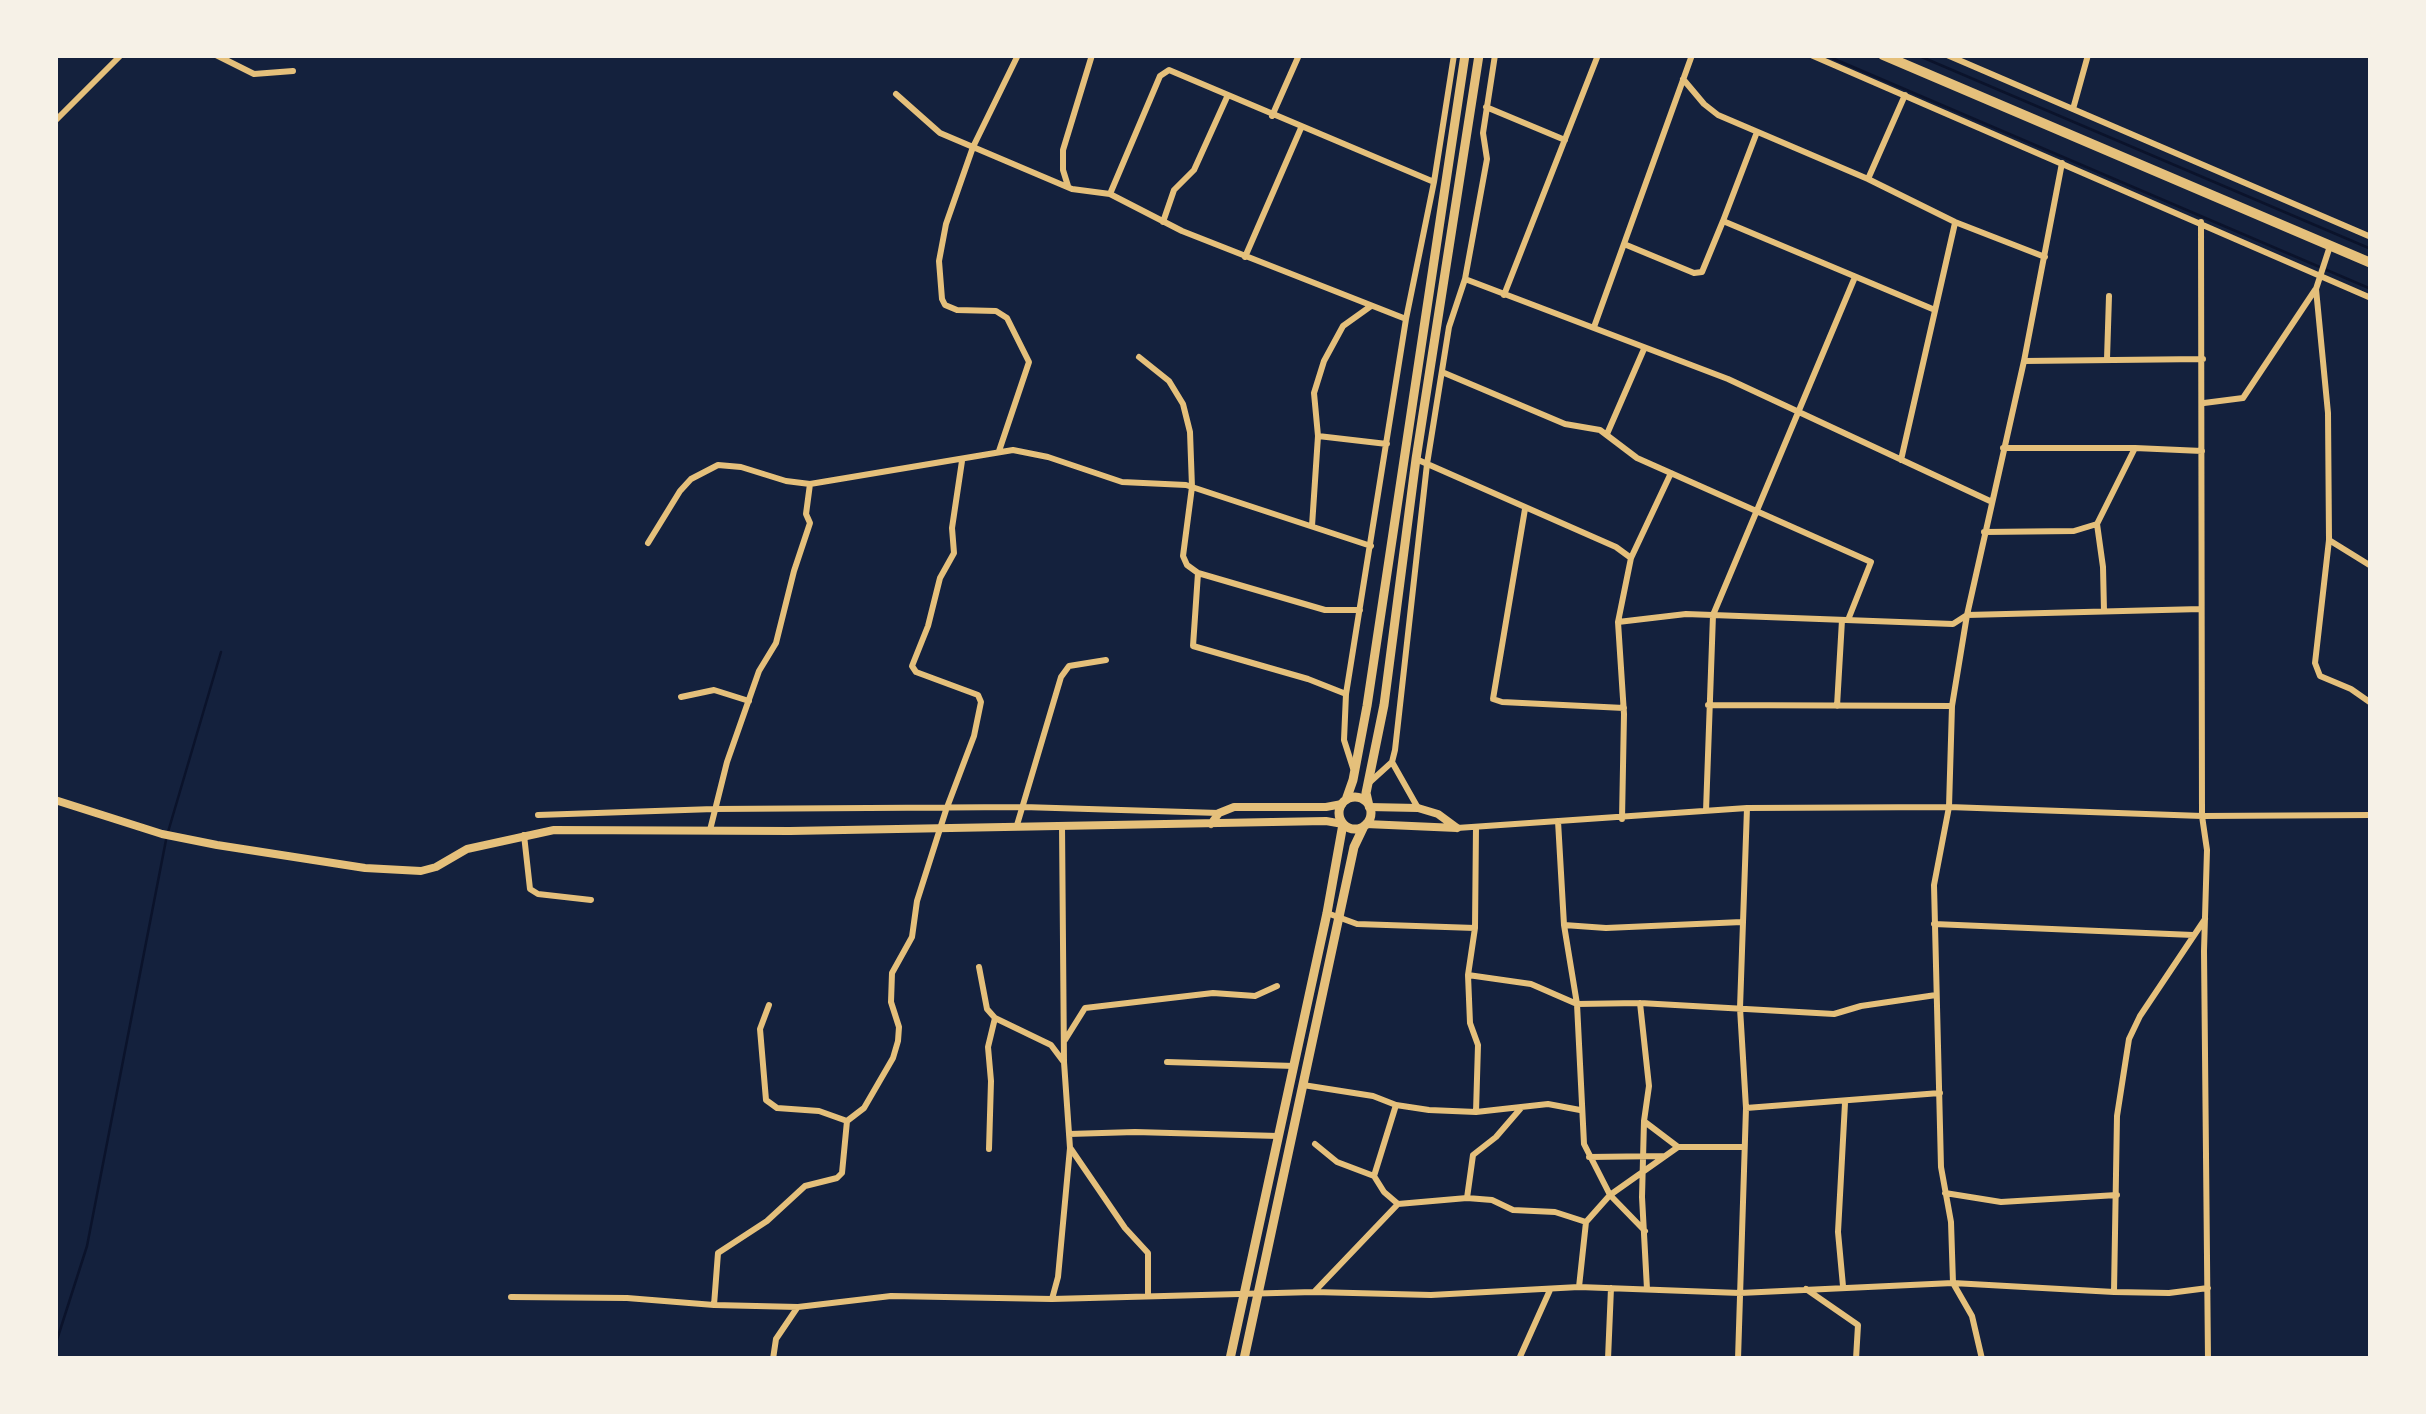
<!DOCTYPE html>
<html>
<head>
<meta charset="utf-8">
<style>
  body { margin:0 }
  #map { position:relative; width:2426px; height:1414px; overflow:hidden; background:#14213d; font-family:"Space Grotesk",sans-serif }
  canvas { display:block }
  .frame { position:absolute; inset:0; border:58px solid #f6f1e7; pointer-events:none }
</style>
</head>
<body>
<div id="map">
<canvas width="2426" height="1414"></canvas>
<div class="frame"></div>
</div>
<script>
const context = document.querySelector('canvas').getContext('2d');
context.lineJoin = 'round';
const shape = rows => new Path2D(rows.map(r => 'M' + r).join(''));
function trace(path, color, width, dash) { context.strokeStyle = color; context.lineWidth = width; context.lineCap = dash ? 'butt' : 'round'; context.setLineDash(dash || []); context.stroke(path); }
trace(shape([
  [1825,55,2371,289],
  [1917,55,2371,249],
  [168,832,221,652],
  [55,1346,87,1246,166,840]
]), '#0b132b', 2.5);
trace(shape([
  [216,55,254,74,293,71],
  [1811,55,2371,298],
  [1947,55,2371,237],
  [1683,79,1704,104,1718,115,1868,179,1955,222,2045,257],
  [896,94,940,133,1072,189,1110,194,1182,231,1406,319],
  [1486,107,1565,140],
  [2073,109,2088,55],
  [1272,116,1299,55],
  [55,121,121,55],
  [1757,132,1723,221,1935,310],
  [1868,179,1905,95],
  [1068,186,1063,170,1063,150,1092,55],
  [1110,194,1160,76,1169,70,1434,182],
  [1163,222,1174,190,1194,170,1227,97],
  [2201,222,2202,816,2207,850,2204,951,2208,1359],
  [1624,244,1694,273,1702,272,1723,221],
  [2330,246,2316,289,2328,413,2329,540,2315,663,2320,676,2351,689,2371,703],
  [1245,257,1301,128],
  [1465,279,1728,379,1990,501],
  [1504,295,1598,55],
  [1594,327,1692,55],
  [1139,357,1169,381,1183,404,1190,432,1192,487,1371,546],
  [2107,359,2109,296],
  [2024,361,2203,359],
  [1442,372,1565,424,1600,430,1637,458,1871,562,1848,620],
  [2204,403,2243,398,2315,290],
  [1607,434,1644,349],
  [1318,436,1314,393,1324,361,1343,326,1371,306],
  [2003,448,2135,448],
  [999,451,1029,362,1007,318,996,311,957,310,945,305,942,299,939,261,946,224,973,147,1018,55],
  [1416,459,1616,547,1631,558,1618,622,1624,714,1622,819],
  [1901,460,1955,223],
  [1525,509,1493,699,1502,702,1624,708],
  [2097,524,2103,567,2104,611],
  [1312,526,1318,436,1387,444],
  [1984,532,2074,531,2097,524,2135,448,2202,451],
  [2329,540,2371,566],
  [648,543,680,491,691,479,718,465,741,467,786,481,810,484,1013,450,1048,457,1122,482,1186,485,1192,487,1183,556,1187,565,1198,573,1193,646,1308,679,1346,694],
  [1631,558,1671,473],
  [1198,573,1325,610,1360,610],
  [1618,622,1686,614,1953,624,1967,615,2201,609],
  [681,697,714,690,749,701],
  [1708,705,1952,706],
  [1837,706,1842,620],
  [1392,762,1418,808],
  [1353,768,1344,740,1346,694,1406,319,1434,182,1454,55],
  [1370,782,1392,762,1395,750,1427,464,1449,327,1465,279,1487,159,1483,133,1495,55],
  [1706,811,1713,615,1855,277],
  [538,815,714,809,1023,807,1219,813],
  [1558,821,1564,925,1577,1004,1584,1144,1610,1195,1645,1231],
  [1017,825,1061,677,1069,666,1106,660],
  [1476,827,1475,928,1468,975,1470,1023,1478,1045,1476,1112],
  [1457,828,1747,808,1949,807,2202,816,2371,815],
  [710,830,727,762,759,671,776,643,794,571,810,523,806,514,810,484],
  [524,835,530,889,538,894,591,900],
  [1327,913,1357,924,1475,928],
  [1934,924,2193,935],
  [1564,925,1606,928,1742,922],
  [979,967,987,1009,995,1018,1051,1045,1063,1061],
  [1468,975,1531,984,1577,1004,1640,1003,1834,1014,1861,1006,1936,995],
  [1640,1003,1649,1086,1644,1121,1642,1197,1647,1289],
  [769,1005,760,1029,766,1100,777,1108,819,1111,847,1121],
  [1065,1040,1085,1008,1213,993,1255,996,1277,986],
  [1167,1062,1294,1066],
  [1303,1085,1373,1096,1396,1105,1429,1110,1476,1112,1548,1104,1580,1110],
  [1746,1108,1940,1093],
  [1645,1122,1678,1147,1743,1147],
  [1069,1134,1135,1132,1278,1136],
  [1315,1144,1337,1162,1374,1176,1384,1192,1398,1204],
  [989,1149,991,1081,988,1047,995,1018],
  [1071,1149,1125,1228,1148,1253,1148,1296],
  [1589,1157,1665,1156],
  [1374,1176,1396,1105],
  [1945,1193,2001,1202,2117,1195],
  [1467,1198,1473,1155,1496,1137,1521,1108],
  [1843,1286,1838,1232,1845,1103],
  [1579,1287,1586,1222,1610,1195,1678,1147],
  [1806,1289,1858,1325,1856,1359],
  [1314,1292,1398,1204,1467,1198,1492,1200,1513,1210,1555,1212,1586,1222],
  [2114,1292,2117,1116,2129,1039,2140,1016,2205,919],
  [511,1297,627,1298,714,1305,798,1307,891,1296,1052,1299,1314,1292,1431,1295,1579,1287,1740,1293,1953,1283,2114,1292,2169,1293,2208,1288],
  [1052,1299,1058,1277,1070,1148,1064,1062,1062,825],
  [714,1305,718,1253,767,1221,805,1186,837,1178,842,1173,847,1121,864,1108,893,1058,898,1041,899,1027,891,1002,892,973,912,937,917,901,946,810,974,736,981,702,978,695,916,672,912,666,928,626,940,578,954,553,952,528,962,461],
  [773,1359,776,1339,797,1308],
  [1519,1359,1550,1290],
  [1608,1359,1611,1288],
  [1738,1359,1746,1108,1740,1008,1747,808],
  [1982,1359,1972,1316,1953,1283,1951,1222,1941,1167,1934,885,1949,807,1952,706,1967,615,2024,361,2062,163]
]), '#e5c07b', 6);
trace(shape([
  [55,800,162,834,217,845,365,868,421,871,436,867,467,849,554,830,790,831,1326,821,1343,824],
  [1369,807,1418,808,1438,814,1457,828],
  [1211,824,1219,813,1234,807,1326,807,1342,804],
  [1366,824,1457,828]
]), '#e5c07b', 8);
trace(shape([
  '1339 813a16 16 0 1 1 32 0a16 16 0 1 1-32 0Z',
  [1346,800,1353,780,1367,706,1465,55],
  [1369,806,1366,793,1384,705,1416,459,1479,55],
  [1230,1359,1327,913,1343,824],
  [1244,1359,1354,847,1364,826]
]), '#e5c07b', 9);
trace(shape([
  [1883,55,2371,263]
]), '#e5c07b', 10);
</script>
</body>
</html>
